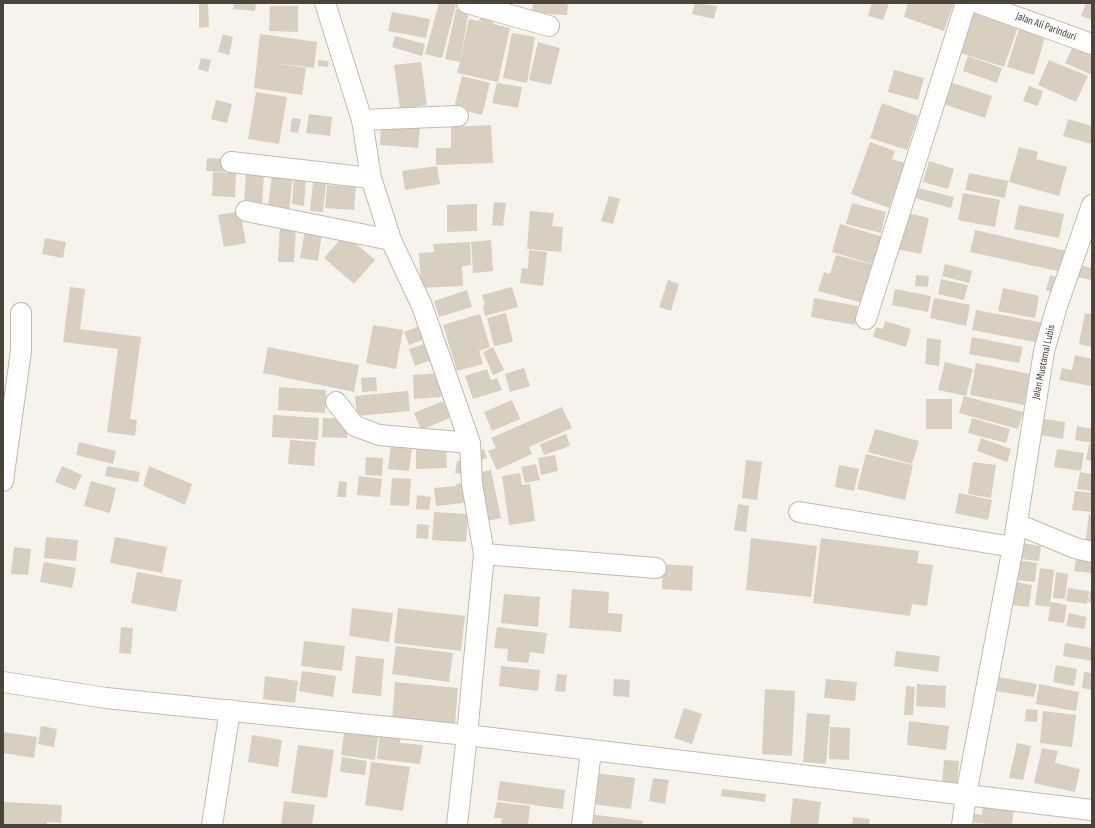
<!DOCTYPE html>
<html>
<head>
<meta charset="utf-8">
<style>
  body { margin:0 }
  #map { position:relative; width:1095px; height:828px; overflow:hidden; background:#f6f3ec; font-family:"Sofia Sans Condensed",sans-serif }
  canvas { display:block }
  .frame { position:absolute; inset:0; border:4px solid #4b4439; pointer-events:none }
</style>
</head>
<body>
<div id="map">
<canvas width="1095" height="828"></canvas>
<div class="frame"></div>
</div>
<script>
const context = document.querySelector('canvas').getContext('2d');
context.lineJoin = 'round';
function paint(path, color) { context.fillStyle = color; context.fill(path, 'evenodd'); }
const shape = rows => new Path2D(rows.map(r => 'M' + r).join(''));
function trace(path, color, width, dash) { context.strokeStyle = color; context.lineWidth = width; context.lineCap = dash ? 'butt' : 'round'; context.setLineDash(dash || []); context.stroke(path); }
function label(font, color, halo, rows, align = 'center') {
  context.font = font + ' "Sofia Sans Condensed",sans-serif'; context.lineWidth = 3.5; context.setLineDash([]); context.textBaseline = 'middle'; context.strokeStyle = halo; context.fillStyle = color; for (const [text, x, y, turn = 0] of rows) {
    context.save(); context.translate(x, y); context.rotate((+turn || 0) * Math.PI / 180); context.textAlign = isNaN(turn) ? turn : align; if (halo) context.strokeText(text, 0, 0); context.fillText(text, 0, 0); context.restore();
  }
}
paint(shape([
  [199,3,208,3,209,27,199,28],
  [234,3,256,3,255,11,233,9],
  [439,3,456,4,442,58,425,54],
  [533,3,568,3,567,15,532,13],
  [695,3,717,6,714,19,692,14],
  [872,3,889,3,883,20,868,16],
  [908,3,954,3,944,31,904,17],
  [1086,3,1092,4,1092,20,1081,16],
  [270,6,298,6,298,32,269,31],
  [970,7,1019,24,1004,67,955,51],
  [456,9,469,11,460,60,469,19,479,21,481,15,494,17,493,24,510,28,498,82,457,73,460,62,445,59],
  [392,12,430,19,426,38,388,31],
  [1019,29,1045,37,1034,75,1007,67],
  [512,33,535,37,527,83,503,78],
  [223,34,233,37,229,55,218,52],
  [260,34,317,42,314,68,273,63,306,68,302,95,254,88],
  [395,36,425,44,422,56,392,47],
  [538,42,560,48,551,85,529,80],
  [1074,44,1092,51,1092,75,1065,63],
  [968,56,1002,68,997,83,963,71],
  [201,58,211,60,208,72,198,69],
  [318,60,329,61,328,67,318,66],
  [1049,60,1088,76,1076,102,1038,85],
  [421,62,427,105,400,109,394,65],
  [894,70,924,78,918,100,888,92],
  [462,76,490,83,482,115,454,108],
  [950,82,992,96,985,118,943,104],
  [497,83,522,87,518,108,492,103],
  [1029,86,1043,91,1038,106,1023,101],
  [256,92,287,97,279,144,248,139],
  [216,100,232,104,227,123,211,119],
  [882,103,918,116,907,150,870,138],
  [309,114,332,117,330,136,306,133],
  [292,118,301,119,298,133,290,132],
  [1068,119,1092,126,1092,144,1063,136],
  [381,124,420,127,418,148,380,145],
  [491,125,493,163,436,165,436,148,451,148,451,127],
  [870,142,895,151,892,159,905,163,889,208,851,194],
  [1019,147,1038,152,1036,159,1067,167,1059,196,1009,182],
  [207,158,227,159,226,172,206,171],
  [929,161,954,169,948,189,923,182],
  [437,166,440,184,405,190,402,171],
  [246,171,264,173,262,205,244,204],
  [213,172,236,173,235,197,212,196],
  [969,173,1008,181,1005,198,965,190],
  [272,174,293,176,289,210,268,208],
  [294,176,306,177,304,206,292,204],
  [313,182,326,183,323,212,310,211],
  [327,185,356,187,354,210,325,208],
  [914,187,954,197,951,208,911,197],
  [963,193,1000,200,995,227,958,220],
  [609,196,620,199,613,224,601,221],
  [494,202,506,203,503,226,492,225],
  [852,203,886,212,881,233,846,224],
  [477,204,477,231,447,232,447,205],
  [1019,205,1064,214,1059,238,1014,229],
  [240,211,246,243,224,247,218,215],
  [530,211,554,213,552,226,563,227,561,252,527,249],
  [907,213,929,218,921,254,896,249],
  [840,224,883,237,875,265,832,252],
  [280,225,296,226,294,262,278,262],
  [975,230,1067,251,1062,272,970,252],
  [305,231,322,233,318,261,300,258],
  [345,234,375,260,354,284,324,258],
  [45,238,66,242,63,258,42,254],
  [491,240,493,271,473,273,471,242],
  [470,242,471,265,462,266,463,286,421,288,419,253,434,252,433,244],
  [529,250,547,252,543,286,520,283,522,268,528,269],
  [836,255,874,265,863,303,818,291,824,272,830,274],
  [945,264,972,271,969,283,942,276],
  [1080,265,1092,268,1092,280,1077,277],
  [916,275,929,276,928,287,915,286],
  [1050,275,1060,278,1056,293,1046,290],
  [941,279,968,285,964,300,938,294],
  [668,280,679,284,671,311,659,307],
  [70,287,85,289,80,329,141,337,130,419,137,420,135,436,107,432,118,349,63,342],
  [512,287,518,307,485,316,483,306,485,305,482,295],
  [1003,288,1039,296,1035,318,998,311],
  [895,289,931,296,928,312,892,305],
  [467,290,472,307,439,317,434,301],
  [814,298,858,306,855,325,811,317],
  [934,298,970,305,966,326,930,318],
  [976,310,1044,323,1040,343,972,330],
  [506,313,513,342,494,346,487,318],
  [1085,313,1092,314,1092,347,1079,344],
  [480,314,490,347,479,351,483,364,457,371,443,325],
  [885,321,911,329,906,347,873,337,876,327,883,329],
  [373,325,403,330,396,369,366,363],
  [423,325,428,338,409,345,404,332],
  [972,337,1023,347,1019,363,969,354],
  [927,338,941,340,939,366,925,364],
  [430,342,436,358,415,366,409,349],
  [268,347,359,365,354,392,263,373],
  [493,347,504,370,493,375,483,352],
  [1075,355,1092,359,1092,386,1059,380,1062,368,1072,370],
  [945,362,973,369,966,396,938,390],
  [976,363,1030,374,1024,405,970,395],
  [524,368,530,386,510,392,505,374],
  [487,369,491,380,497,378,502,390,473,399,465,376],
  [440,373,441,397,414,399,413,375],
  [376,377,377,391,362,392,361,378],
  [279,387,326,390,325,413,278,410],
  [408,391,410,411,357,416,355,396],
  [964,396,1023,412,1018,429,959,413],
  [926,399,952,399,952,429,926,429],
  [512,400,520,419,492,431,484,412],
  [443,401,450,418,421,430,414,413],
  [562,407,572,428,529,447,532,454,497,470,488,451,496,448,491,438],
  [273,415,319,418,318,440,272,437],
  [323,418,348,419,347,438,322,437],
  [972,418,1010,429,1006,443,968,433],
  [1044,419,1065,422,1063,439,1041,435],
  [1077,426,1092,429,1092,443,1075,440],
  [875,429,919,441,912,464,868,452],
  [566,434,570,446,544,455,540,444],
  [981,438,1011,449,1007,462,977,451],
  [290,440,316,442,314,466,288,464],
  [79,442,116,451,113,464,76,455],
  [1089,444,1092,444,1092,461,1086,460],
  [391,445,412,448,409,471,388,469],
  [446,447,447,468,416,469,416,448],
  [484,449,487,458,476,462,473,453],
  [1057,449,1084,453,1081,471,1054,467],
  [866,454,913,465,905,500,857,489],
  [555,455,558,471,541,475,538,458],
  [366,457,383,458,382,476,365,475],
  [746,460,762,462,757,500,742,498],
  [457,461,464,461,463,474,455,473],
  [973,462,996,465,991,498,968,494],
  [536,464,540,480,525,483,521,467],
  [839,465,859,469,854,491,835,487],
  [62,466,82,475,75,490,55,482],
  [107,466,140,472,138,482,105,476],
  [149,466,192,484,185,505,143,486],
  [491,470,501,518,487,521,476,473],
  [1080,472,1092,474,1092,491,1077,489],
  [520,473,522,485,530,484,535,521,509,525,502,476],
  [359,476,382,479,380,497,357,495],
  [392,478,411,479,409,506,390,505],
  [91,481,116,488,110,513,84,506],
  [339,481,347,482,346,497,337,497],
  [470,482,472,502,436,506,434,488,456,486,456,484],
  [1075,491,1092,493,1092,512,1072,510],
  [959,493,992,500,988,520,955,513],
  [417,495,431,497,429,510,416,509],
  [738,504,749,506,746,532,734,530],
  [434,512,468,514,466,542,432,540],
  [1089,514,1092,515,1092,546,1085,545],
  [417,524,429,525,428,539,416,538],
  [46,537,78,540,76,561,44,558],
  [115,537,167,547,162,573,110,563],
  [751,538,817,546,811,597,746,590],
  [821,538,919,551,917,563,933,565,927,606,912,604,910,616,813,603],
  [1022,543,1041,546,1039,561,1020,559],
  [14,547,31,549,28,575,11,574],
  [1076,559,1092,561,1091,573,1074,571],
  [1018,560,1037,563,1035,582,1016,580],
  [44,562,76,568,72,588,40,582],
  [663,564,693,566,692,591,662,589],
  [1040,568,1054,570,1050,607,1035,605],
  [137,572,182,580,176,612,131,603],
  [1056,572,1068,574,1065,599,1053,598],
  [1016,582,1032,585,1029,607,1013,605],
  [1068,588,1089,591,1087,604,1066,601],
  [572,589,609,592,608,613,623,614,621,632,569,628],
  [1090,591,1092,591,1092,603,1088,602],
  [504,594,540,597,538,627,501,623],
  [1051,602,1067,605,1064,623,1048,621],
  [352,608,393,613,389,642,349,636],
  [398,608,465,616,461,651,394,643],
  [1069,613,1087,617,1084,629,1066,626],
  [121,627,133,628,131,654,119,653],
  [497,627,547,633,544,654,530,652,528,663,507,661,508,649,494,648],
  [304,641,345,646,342,671,301,666],
  [1065,643,1092,648,1092,661,1063,656],
  [396,646,453,653,449,682,392,674],
  [896,651,940,656,938,672,894,666],
  [356,656,384,659,381,696,352,693],
  [1056,665,1077,669,1074,686,1053,682],
  [501,666,540,670,538,691,499,686],
  [302,671,336,676,333,697,299,691],
  [1084,672,1092,673,1092,690,1082,688],
  [557,674,567,675,565,692,555,691],
  [265,676,298,681,295,703,263,699],
  [998,677,1037,684,1034,697,995,691],
  [614,679,630,680,629,697,613,696],
  [826,679,857,682,855,701,824,698],
  [395,682,458,688,455,724,392,719],
  [917,684,946,686,945,708,916,706],
  [1039,684,1079,692,1076,711,1036,704],
  [906,686,915,687,913,715,904,715],
  [765,689,795,691,792,756,762,754],
  [684,708,702,714,692,744,674,738],
  [1026,709,1038,710,1037,722,1025,721],
  [1043,711,1076,715,1072,747,1040,743],
  [807,713,830,715,826,764,803,762],
  [909,721,949,726,946,750,907,745],
  [41,726,57,729,54,747,38,744],
  [345,726,379,731,375,760,341,755],
  [830,727,850,728,849,760,829,759],
  [380,731,401,733,400,743,423,745,420,764,377,759],
  [3,732,37,737,34,758,3,753],
  [252,735,282,740,278,767,248,762],
  [1017,743,1031,746,1023,780,1009,778],
  [298,745,334,750,327,798,291,793],
  [1042,748,1058,751,1055,763,1080,769,1075,792,1034,783],
  [342,757,367,761,365,775,340,772],
  [944,760,959,761,957,784,942,783],
  [371,762,410,767,403,811,365,805],
  [596,773,635,778,631,809,592,804],
  [653,778,669,780,665,804,649,801],
  [500,781,565,790,563,809,497,800],
  [722,789,766,794,765,802,721,796],
  [793,798,821,802,818,825,790,825],
  [284,801,315,805,312,825,281,825],
  [3,802,62,805,61,823,47,822,47,825,3,825],
  [497,802,530,806,528,825,501,825,502,818,494,818],
  [983,804,1014,808,1012,825,974,823,974,814,982,815],
  [589,814,643,821,642,825,588,825],
  [853,817,870,819,869,825,852,825]
]), '#d8cfc1');
const street = shape([
  [325,3,362,120,371,178,391,240,422,306,470,443,472,484,484,554,467,735,457,825],
  [467,3,549,26],
  [978,3,1092,44],
  [362,120,458,116],
  [231,162,371,178],
  [246,211,391,240],
  [866,319,966,3],
  [336,402,355,426,379,435,470,443],
  [3,481,21,351,21,313],
  [799,512,1013,547,966,795,962,825],
  [1017,524,1075,548,1092,552],
  [1013,547,1044,351,1057,306,1092,205],
  [484,554,656,568],
  [3,682,106,698,467,735,1092,810],
  [212,825,230,710],
  [582,825,591,751]
]);
trace(street, '#c2bbae', 22);
trace(street, '#fff', 20);
label('11px', '#4b4439', '#fff', [
  ["Jalan Ali Parinduri",1046,27,20],
  ["Jalan Mustamal Lubis",1044,362,-78]
]);
</script>
</body>
</html>
